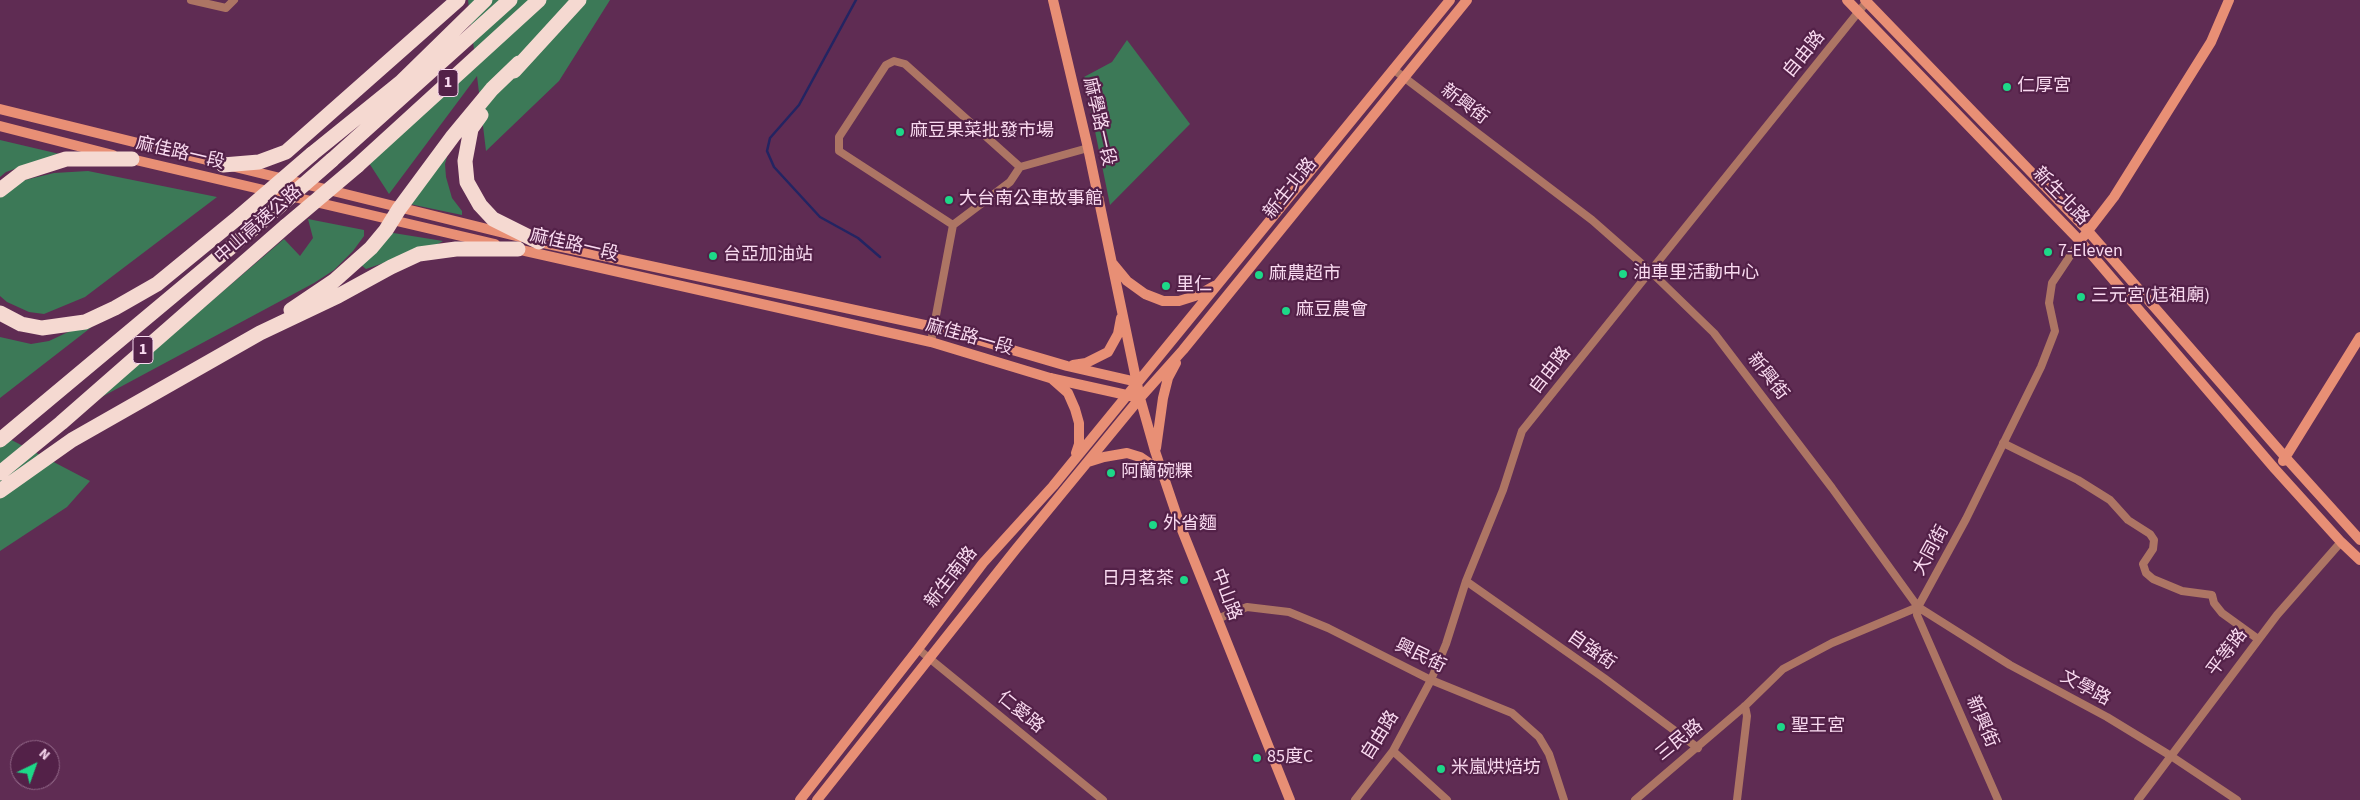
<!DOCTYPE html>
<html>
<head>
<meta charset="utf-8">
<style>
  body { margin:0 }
  #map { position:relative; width:2360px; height:800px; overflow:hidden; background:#5f2c53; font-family:"Source Sans 3",sans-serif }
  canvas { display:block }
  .north { position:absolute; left:10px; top:740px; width:50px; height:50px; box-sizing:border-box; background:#532148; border:1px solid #956b8b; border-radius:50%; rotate:42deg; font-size:14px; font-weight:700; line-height:20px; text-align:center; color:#f9daf0 }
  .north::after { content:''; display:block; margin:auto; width:18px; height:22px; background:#1dd888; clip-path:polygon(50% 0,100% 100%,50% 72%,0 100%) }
</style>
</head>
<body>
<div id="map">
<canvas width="2360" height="800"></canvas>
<div class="north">N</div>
</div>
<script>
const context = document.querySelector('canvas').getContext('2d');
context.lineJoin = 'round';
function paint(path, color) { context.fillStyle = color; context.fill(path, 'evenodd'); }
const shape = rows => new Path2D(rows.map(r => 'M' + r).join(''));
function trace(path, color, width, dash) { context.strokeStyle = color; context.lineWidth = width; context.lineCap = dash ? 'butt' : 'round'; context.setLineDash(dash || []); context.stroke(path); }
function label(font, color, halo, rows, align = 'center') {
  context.font = font + ' "Source Sans 3","Noto Sans TC",sans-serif'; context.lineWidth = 4.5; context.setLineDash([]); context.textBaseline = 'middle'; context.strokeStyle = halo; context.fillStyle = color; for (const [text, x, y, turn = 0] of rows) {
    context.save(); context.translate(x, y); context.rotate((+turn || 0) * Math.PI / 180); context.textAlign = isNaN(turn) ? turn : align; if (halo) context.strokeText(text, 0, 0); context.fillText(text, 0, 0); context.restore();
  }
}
paint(shape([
  [468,0,610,0,559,81,486,151,477,76,389,194,369,163,476,66],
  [1127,40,1190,124,1110,205,1084,77,1112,62],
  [0,140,85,160,23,166,6,172,0,177],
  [448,153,445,164,446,177,452,198,462,211,462,215,400,202],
  [88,171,217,197,85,297,44,314,29,312,7,302,0,296,0,196,4,191,25,180,54,173],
  [308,219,364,230,364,236,353,251,334,270,314,283,96,400,284,239,300,256,313,238],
  [381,231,443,241,436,245,366,269,361,265],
  [111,312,0,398,0,337,31,344,49,341],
  [0,434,90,481,67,507,0,551]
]), '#3c7957');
trace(shape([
  [856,0,799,105,770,138,767,151,774,167,820,217,858,238,880,257]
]), '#232462', 2.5);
trace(shape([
  [191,0,226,8,234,0],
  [1393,69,1592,220,1650,271,1714,333,1832,488,1918,607,1917,615,1998,800],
  [953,225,839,151,839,137,886,65,894,61,905,64,1020,167],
  [931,342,953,225,1010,182,1020,167,1088,148],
  [2003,443,2078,480,2110,500,2128,520,2150,534,2154,540,2153,549,2143,564,2146,573,2153,579,2182,591,2212,595,2214,603,2222,613,2258,639],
  [1466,581,1604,678,1698,748],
  [1918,607,2010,665,2107,717,2171,756,2237,800],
  [1217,619,1247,607,1289,612,1328,628,1431,680,1512,713,1539,737,1549,754,1564,800],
  [918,649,1103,800],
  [1393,751,1447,800],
  [1355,800,1393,751,1431,680,1446,644,1466,581,1503,490,1522,431,1868,0],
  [1635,800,1745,706,1783,669,1832,643,1918,607,1966,519,2041,367,2055,331,2049,303,2052,283,2080,241],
  [1737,800,1747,716,1745,706],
  [2138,800,2277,615,2341,542]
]), '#ad7564', 8);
trace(shape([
  [1053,0,1088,148,1140,398,1155,451,1180,525,1290,800],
  [1847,0,2080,241,2275,469,2341,542,2360,560],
  [1865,0,2088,231,2286,458,2360,540],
  [0,109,520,237],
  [0,126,113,155],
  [127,158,495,244],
  [2084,236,2114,197,2211,42,2229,0],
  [534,241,934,327,1067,366,1137,382],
  [512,248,931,342,1050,378,1140,398],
  [1113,264,1127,281,1145,294,1163,301,1179,301,1198,295,1214,286],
  [1073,365,1086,363,1108,352,1118,334,1121,318],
  [1051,378,1068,393,1075,409,1079,423,1079,444,1076,453],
  [1156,448,1163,398,1168,378,1176,363],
  [2283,461,2360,337],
  [1088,462,1104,457,1127,453,1140,457,1162,472],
  [800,800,918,649,983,563,1053,486,1450,0],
  [817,800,1016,549,1140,398,1183,350,1467,0]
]), '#e88f75', 10);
trace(shape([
  [514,71,579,0],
  [481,115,471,129,465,161,467,182,480,205,493,219,539,242],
  [312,154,401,82,485,0],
  [332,160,510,0],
  [223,165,259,162,286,152,458,0],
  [357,166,539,0],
  [0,190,22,173,66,159,132,159],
  [291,310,334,281,371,248,386,230,399,209,453,136,492,89,519,63],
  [0,313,21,324,42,328,85,322,115,308,157,284,240,216],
  [0,440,261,222],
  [0,473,61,423,286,226],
  [0,491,72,440,260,333,338,296,391,267,419,254,456,249,518,249]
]), '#f5d9d1', 15);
trace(shape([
  [240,216,312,154],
  [261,222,332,160],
  [286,226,357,166]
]), '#f5d9d1', 15);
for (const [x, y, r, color] of [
  [2007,87,5,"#1dd888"],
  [900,132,5,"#1dd888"],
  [949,200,5,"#1dd888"],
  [2048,252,5,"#1dd888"],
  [713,256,5,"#1dd888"],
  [1623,274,5,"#1dd888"],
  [1259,275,5,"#1dd888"],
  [1166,286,5,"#1dd888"],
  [2081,297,5,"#1dd888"],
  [1286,311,5,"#1dd888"],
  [1111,473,5,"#1dd888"],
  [1153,525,5,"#1dd888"],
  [1184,580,5,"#1dd888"],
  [1781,727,5,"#1dd888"],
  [1257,758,5,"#1dd888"],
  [1441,769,5,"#1dd888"]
]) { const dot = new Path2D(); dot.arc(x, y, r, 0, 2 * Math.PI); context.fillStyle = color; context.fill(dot); trace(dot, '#532148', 2); }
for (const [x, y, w] of [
  [448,83,20],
  [143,350,20]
]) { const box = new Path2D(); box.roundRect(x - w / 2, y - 13.5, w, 27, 4); context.fillStyle = '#532148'; context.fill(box); trace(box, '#f9daf0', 1); }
label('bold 16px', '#f9daf0', null, [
  ["1",448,83],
  ["1",143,350]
]);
label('18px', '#f9daf0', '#532148', [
  ["自由路",1805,55,-51],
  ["新興街",1464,105,37],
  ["麻學路一段",1098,122,77],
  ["麻佳路一段",180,154,13],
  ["新生北路",1291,189,-51],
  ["新生北路",2060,197,46],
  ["中山高速公路",259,225,-41],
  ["麻佳路一段",574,246,13],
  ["麻佳路一段",969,338,16],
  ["自由路",1551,371,-52],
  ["新興街",1767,377,52],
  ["大同街",1932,551,-61],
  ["新生南路",952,578,-52],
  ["中山路",1225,595,69],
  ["自強街",1591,651,35],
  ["平等路",2228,653,-53],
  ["興民街",1420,657,26],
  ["文學路",2085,689,28],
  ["仁愛路",1020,713,39],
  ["新興街",1981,722,67],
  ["自由路",1381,736,-58],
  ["三民路",1680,741,-39]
]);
label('18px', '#f9daf0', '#532148', [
  ["仁厚宮",2017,87],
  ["麻豆果菜批發市場",910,132],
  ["大台南公車故事館",959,200],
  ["7-Eleven",2058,252],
  ["台亞加油站",723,256],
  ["油車里活動中心",1633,274],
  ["麻農超市",1269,275],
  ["里仁",1176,286],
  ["三元宮(尪祖廟)",2091,297],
  ["麻豆農會",1296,311],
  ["阿蘭碗粿",1121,473],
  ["外省麵",1163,525],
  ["日月茗茶",1174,580,"right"],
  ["聖王宮",1791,727],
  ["85度C",1267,758],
  ["米嵐烘焙坊",1451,769]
], 'left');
</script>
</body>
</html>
